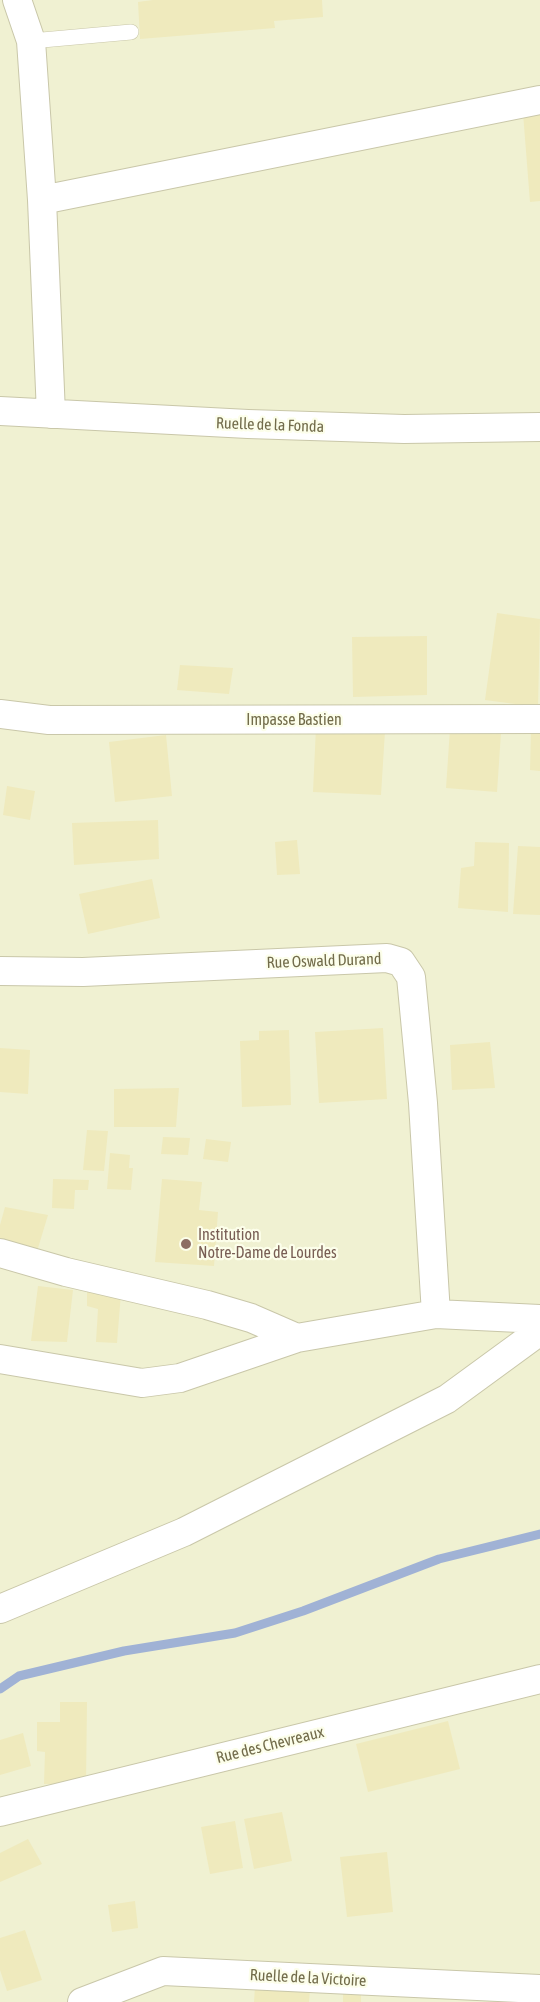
<!DOCTYPE html>
<html>
<head>
<meta charset="utf-8">
<style>
  body { margin:0 }
  canvas { display:block; background:#f8fbe4 }
</style>
</head>
<body>
<canvas width="540" height="2002"></canvas>
<script>
const context = document.querySelector('canvas').getContext('2d');
context.lineJoin = 'round';
function paint(path, color) { context.fillStyle = color; context.fill(path, 'evenodd'); }
const shape = rows => new Path2D(rows.map(r => 'M' + r).join(''));
function trace(path, color, width, dash) { context.strokeStyle = color; context.lineWidth = width; context.lineCap = dash ? 'butt' : 'round'; context.setLineDash(dash || []); context.stroke(path); }
function label(font, color, halo, rows, align = 'center') {
  context.font = font + ' "Asap Condensed",sans-serif'; context.lineWidth = 4.5; context.setLineDash([]); context.textBaseline = 'middle'; context.strokeStyle = halo; context.fillStyle = color; for (const [text, x, y, turn = 0] of rows) {
    context.save(); context.translate(x, y); context.rotate((+turn || 0) * Math.PI / 180); context.textAlign = isNaN(turn) ? turn : align; if (halo) context.strokeText(text, 0, 0); context.fillText(text, 0, 0); context.restore();
  }
}
paint(shape([
  [0,0,540,0,540,2002,0,2002]
]), '#f0f1d2');
trace(shape([
  [0,1689,19,1676,124,1651,235,1633,303,1611,439,1559,540,1534]
]), '#a0b2d5', 9);
paint(shape([
  [153,0,322,0,323,17,274,21,275,28,140,39,138,2],
  [540,112,540,201,530,202,523,113],
  [497,613,540,619,538,707,485,700],
  [427,636,427,695,353,697,352,637],
  [180,665,233,668,229,694,177,690],
  [316,727,385,731,381,795,313,792],
  [450,729,501,733,497,792,446,788],
  [531,730,540,730,540,771,530,770],
  [166,735,172,796,115,802,109,742],
  [7,786,35,791,30,820,3,815],
  [158,820,159,859,74,865,72,823],
  [297,840,300,874,277,875,275,842],
  [475,842,509,843,508,912,458,908,461,868,474,866],
  [518,846,540,847,540,915,513,914],
  [152,879,160,918,88,934,79,894],
  [383,1028,387,1099,319,1103,315,1032],
  [289,1030,291,1105,242,1107,240,1041,259,1040,259,1031],
  [490,1042,495,1088,452,1090,450,1045],
  [0,1048,30,1050,28,1094,0,1092],
  [179,1088,176,1127,114,1127,114,1089],
  [87,1130,108,1131,104,1171,83,1170],
  [163,1137,190,1138,188,1155,161,1154],
  [206,1139,231,1142,228,1162,203,1159],
  [110,1153,130,1155,129,1168,133,1168,131,1190,107,1189],
  [53,1179,89,1180,88,1190,75,1190,74,1209,52,1208],
  [162,1179,202,1182,199,1210,218,1212,214,1266,155,1262],
  [5,1207,48,1215,35,1258,0,1248,0,1225],
  [38,1286,73,1290,67,1342,31,1341],
  [87,1291,121,1293,117,1343,96,1342,98,1309,87,1306],
  [60,1702,87,1702,86,1784,44,1784,45,1752,37,1751,37,1722,60,1722],
  [448,1721,460,1769,368,1792,356,1744],
  [23,1733,31,1766,0,1775,0,1740],
  [282,1812,292,1861,254,1869,244,1819],
  [235,1821,243,1868,210,1874,201,1827],
  [28,1839,42,1864,0,1882,0,1853],
  [387,1852,393,1912,347,1917,340,1857],
  [135,1901,138,1928,112,1932,108,1905],
  [25,1930,42,1980,7,1991,0,1970,0,1938],
  [255,1987,310,1990,309,2002,254,2002],
  [343,1993,361,1993,361,2002,343,2002]
]), '#efeabd');
const service = shape([
  [31,41,131,32]
]);
const minor = shape([
  [17,0,31,41,42,200,51,414],
  [42,200,540,100],
  [0,411,248,424,404,429,540,427],
  [0,714,49,720,540,719],
  [0,971,83,972,387,958,401,962,411,977,423,1103,436,1314],
  [0,1253,66,1272,207,1305,251,1318,297,1338],
  [0,1359,142,1383,180,1378,297,1338,436,1314,540,1319],
  [0,1609,184,1532,447,1399,540,1331],
  [0,1812,540,1679],
  [82,2002,163,1971,540,1989]
]);
trace(service, '#c9c7a9', 16);
trace(minor, '#c9c7a9', 30);
trace(service, '#fff', 15);
trace(minor, '#fff', 28);
for (const [x, y, r, color] of [
  [186,1244,6,"#8d6e63"]
]) { const dot = new Path2D(); dot.arc(x, y, r, 0, 2 * Math.PI); context.fillStyle = color; context.fill(dot); trace(dot, '#fcfeea', 2); }
label('16px', '#726c4b', '#fcfeea', [
  ["Ruelle de la Fonda",270,425,2],
  ["Impasse Bastien",294,720],
  ["Rue Oswald Durand",324,961,-2],
  ["Rue des Chevreaux",270,1745,-14],
  ["Ruelle de la Victoire",308,1978,3]
]);
label('16px', '#785e54', '#fcfeea', [
  ["Institution",198,1235],
  ["Notre-Dame de Lourdes",198,1253]
], 'left');
</script>
</body>
</html>
